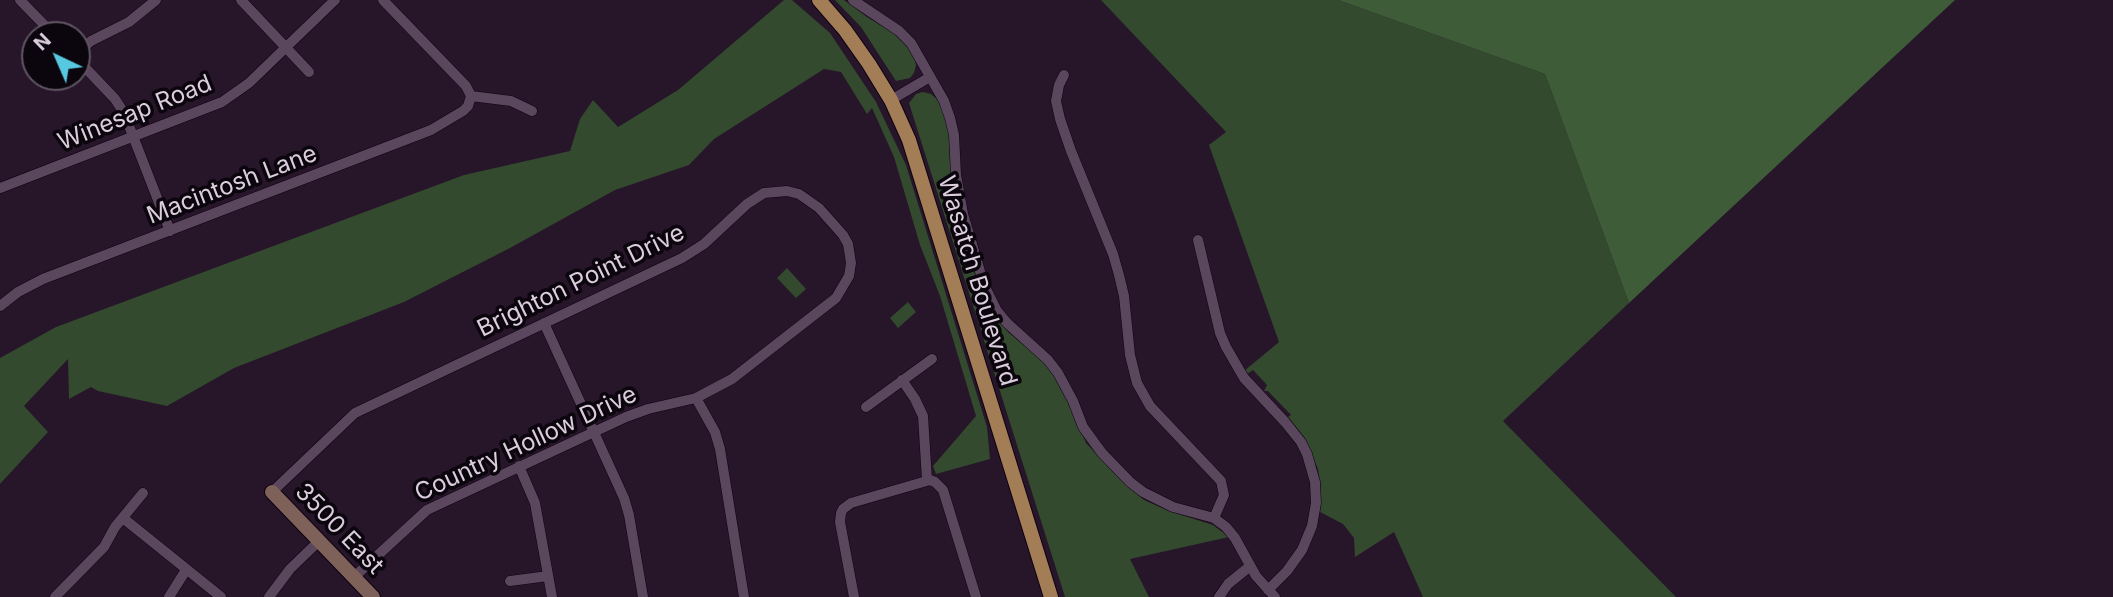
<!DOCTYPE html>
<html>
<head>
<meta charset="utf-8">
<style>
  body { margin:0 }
  #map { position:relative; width:2113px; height:597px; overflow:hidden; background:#27152a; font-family:Inter,sans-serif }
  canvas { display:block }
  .north { position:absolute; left:21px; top:21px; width:70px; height:70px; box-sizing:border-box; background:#0b050d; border:2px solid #5e5560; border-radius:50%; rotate:316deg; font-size:19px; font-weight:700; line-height:28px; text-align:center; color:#dacedc }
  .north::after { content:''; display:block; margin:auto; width:24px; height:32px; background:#56c9e1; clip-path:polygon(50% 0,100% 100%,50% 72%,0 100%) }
</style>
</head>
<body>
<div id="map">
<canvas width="2113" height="597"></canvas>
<div class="north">N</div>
</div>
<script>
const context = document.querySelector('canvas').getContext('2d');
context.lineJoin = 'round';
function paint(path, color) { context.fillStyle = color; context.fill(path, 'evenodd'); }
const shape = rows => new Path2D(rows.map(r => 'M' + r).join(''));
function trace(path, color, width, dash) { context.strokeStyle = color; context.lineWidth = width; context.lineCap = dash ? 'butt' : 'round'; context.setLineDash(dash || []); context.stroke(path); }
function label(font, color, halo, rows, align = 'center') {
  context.font = font + ' Inter,sans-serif'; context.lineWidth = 7; context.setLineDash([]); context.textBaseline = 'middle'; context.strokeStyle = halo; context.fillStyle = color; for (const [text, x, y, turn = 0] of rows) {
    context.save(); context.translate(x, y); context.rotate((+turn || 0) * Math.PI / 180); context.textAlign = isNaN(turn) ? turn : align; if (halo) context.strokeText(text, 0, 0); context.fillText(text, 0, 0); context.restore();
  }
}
paint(shape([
  [784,0,792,0,830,33,876,102,906,165,987,427,990,459,936,474,933,466,976,416,940,296,920,245,894,157,872,108,867,114,841,72,824,69,714,139,689,165,615,190,510,248,404,302,234,368,167,406,98,391,91,387,69,399,68,359,24,406,48,432,0,484,0,358,56,327,464,175,570,151,580,119,593,100,618,127,678,90],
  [835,0,844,0,867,17,896,35,906,45,914,56,916,65,914,73,910,78,896,81,861,27],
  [1101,0,1338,0,1545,74,1629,303,1503,421,1676,597,1423,597,1394,532,1355,557,1354,538,1343,524,1320,512,1321,489,1318,469,1303,436,1288,417,1291,415,1268,391,1264,391,1267,385,1253,370,1247,374,1244,371,1279,342,1209,145,1226,132],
  [923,92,931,94,938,100,945,115,949,132,950,163,957,206,976,278,993,314,1008,332,1048,366,1062,386,1086,443,1128,487,1144,500,1169,511,1213,525,1229,537,1130,559,1149,597,1065,597,909,103,916,94],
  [787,268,806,289,796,298,777,278],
  [908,302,916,312,898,328,890,318]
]), '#334a2e');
paint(shape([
  [1338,0,1955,0,1629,303,1545,74]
]), '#3e5c38');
const street = shape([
  [20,0,54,35],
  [241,0,309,72],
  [383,0,466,86,471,96],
  [853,0,899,31,911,43,944,101,950,118,954,135,956,175,963,214,984,285,997,311,1007,323,1048,360,1058,373,1073,401,1083,427,1102,453,1130,482,1143,492,1173,507,1214,518,1226,527,1235,538,1256,576,1275,597],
  [77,53,91,41,129,22,156,0],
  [77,59,115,99,124,113,170,231],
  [1064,75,1059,85,1056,101,1060,119,1071,151,1113,254,1119,275,1124,296,1130,355,1137,383,1150,406,1221,481,1224,495,1214,518],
  [471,96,511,101,532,111],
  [891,100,930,77],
  [0,188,222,102,249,83,335,0],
  [1198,240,1220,333,1226,347,1244,378,1285,422,1301,442,1307,454,1315,482,1316,503,1312,526,1302,550,1287,571,1268,590],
  [0,306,18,292,43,279,431,130,463,111,468,106,471,96],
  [544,323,624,498,629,515,643,597],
  [902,380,915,399,923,416,927,480],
  [696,398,715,432,720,449,744,597],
  [866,407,932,359],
  [519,466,535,503,552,597],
  [272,492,355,413,682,258,704,244,747,204,764,193,787,191,799,194,819,208,843,235,848,244,851,263,849,276,836,298,732,379,696,398,648,409,626,417,427,510,354,577],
  [123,518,221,597],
  [510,581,548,576],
  [55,597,104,547,115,527,143,493],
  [169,597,186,570],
  [269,597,290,569,319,541],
  [854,597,840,522,841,513,843,509,851,503,930,480,935,482,943,490,976,597],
  [1219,597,1228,584,1249,567]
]);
const secondary = shape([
  [272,492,373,597]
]);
const primary = shape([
  [819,0,845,30,869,64,891,100,909,140,1051,597]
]);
trace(street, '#0f0212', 11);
trace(secondary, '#0f0212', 16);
trace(primary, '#0f0212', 16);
trace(street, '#5a465d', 10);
trace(secondary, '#7e6259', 14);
trace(primary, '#a37d56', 14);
label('24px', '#dacedc', '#0b050d', [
  ["Winesap Road",135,113,-22],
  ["Macintosh Lane",232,185,-21],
  ["Brighton Point Drive",581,281,-26],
  ["Wasatch Boulevard",977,281,73],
  ["Country Hollow Drive",526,444,-25],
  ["3500 East",339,529,46]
]);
</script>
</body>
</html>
